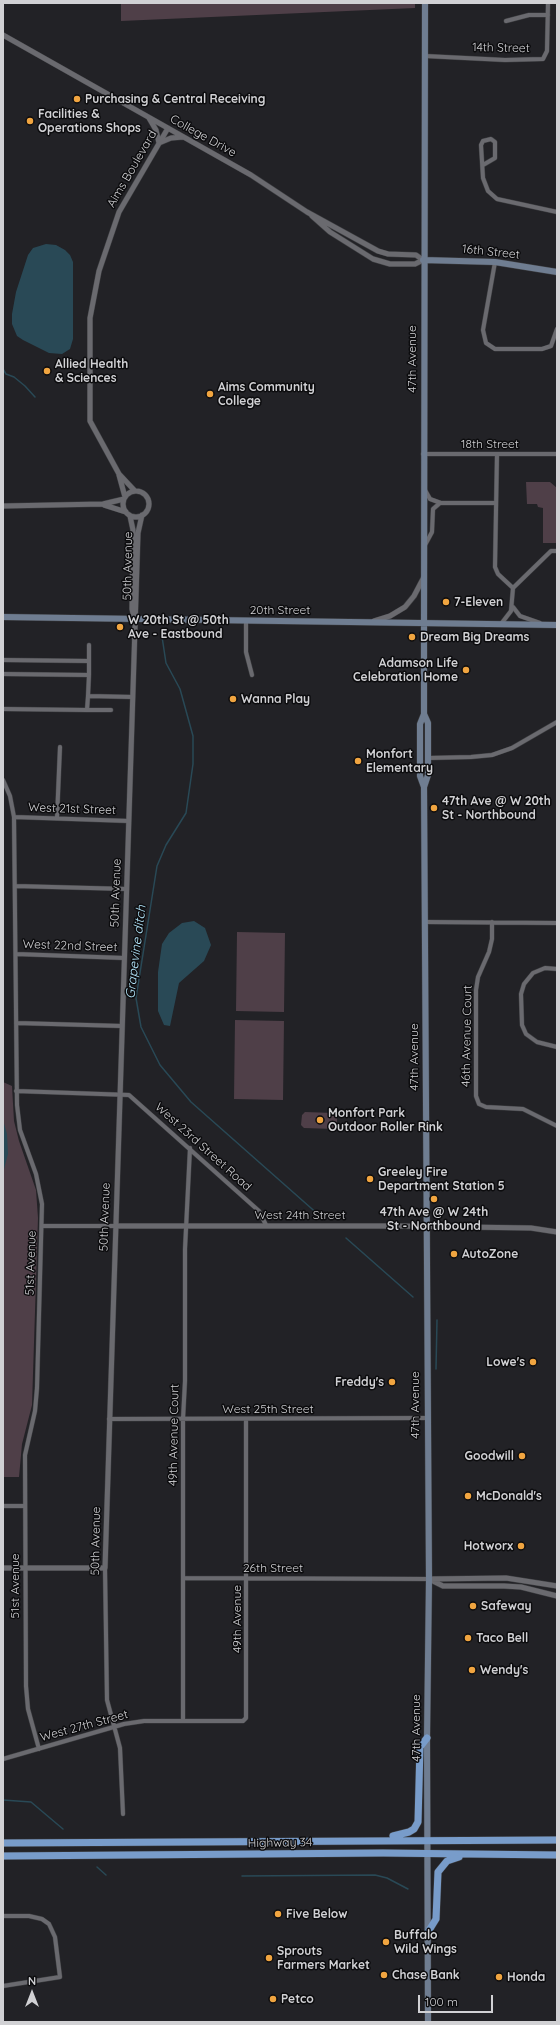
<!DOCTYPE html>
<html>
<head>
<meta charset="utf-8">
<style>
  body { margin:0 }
  #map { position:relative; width:560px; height:2025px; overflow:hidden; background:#222226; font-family:Quicksand,sans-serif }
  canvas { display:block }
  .frame { position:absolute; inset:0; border:4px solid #d1d1d4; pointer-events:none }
  .north { position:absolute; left:12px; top:1973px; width:40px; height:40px; -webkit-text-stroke:3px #0c0c0e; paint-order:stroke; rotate:0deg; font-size:11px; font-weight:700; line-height:16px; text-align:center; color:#d1d1d4 }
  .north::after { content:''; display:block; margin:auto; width:14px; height:18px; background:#d1d1d4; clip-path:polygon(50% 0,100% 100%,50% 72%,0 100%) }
  .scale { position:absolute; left:418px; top:1995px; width:75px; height:18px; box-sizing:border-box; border:2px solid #d1d1d4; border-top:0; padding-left:5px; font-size:12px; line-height:14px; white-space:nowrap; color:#d1d1d4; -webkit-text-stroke:3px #0c0c0e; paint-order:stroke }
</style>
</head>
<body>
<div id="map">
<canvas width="560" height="2025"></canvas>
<div class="frame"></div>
<div class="north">N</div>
<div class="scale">100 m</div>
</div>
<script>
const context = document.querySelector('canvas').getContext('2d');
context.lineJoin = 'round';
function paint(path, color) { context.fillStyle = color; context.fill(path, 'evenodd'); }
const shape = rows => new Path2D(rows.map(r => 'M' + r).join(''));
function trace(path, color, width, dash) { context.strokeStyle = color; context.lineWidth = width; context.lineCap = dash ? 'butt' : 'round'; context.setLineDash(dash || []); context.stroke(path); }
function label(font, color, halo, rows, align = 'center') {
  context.font = font + ' Quicksand,sans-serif'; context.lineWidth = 3; context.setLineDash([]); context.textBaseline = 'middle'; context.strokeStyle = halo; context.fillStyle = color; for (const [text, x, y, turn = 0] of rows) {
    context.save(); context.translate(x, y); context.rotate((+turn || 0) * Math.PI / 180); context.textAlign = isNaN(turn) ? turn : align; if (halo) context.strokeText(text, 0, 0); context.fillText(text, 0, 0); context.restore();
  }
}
paint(shape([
  [121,3,415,3,415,8,121,21],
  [526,482,550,482,557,488,557,543,543,543,543,508,538,507,537,504,527,504],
  [237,932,285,933,284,1012,236,1011],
  [235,1020,284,1021,283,1100,234,1099],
  [3,1082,12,1086,14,1121,19,1141,36,1190,38,1218,32,1405,22,1444,19,1477,3,1477],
  [305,1112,334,1113,337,1115,337,1126,334,1129,304,1128,301,1125,302,1115]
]), '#4f3f48');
paint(shape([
  [46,244,56,245,65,250,70,255,73,262,73,339,70,349,62,354,49,353,23,340,17,336,12,324,12,314,16,292,28,255,33,248],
  [194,921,205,928,211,945,204,961,179,983,170,1026,164,1025,158,1011,158,972,162,944,169,933,182,923],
  [3,1120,7,1134,8,1154,3,1173]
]), '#294956');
trace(shape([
  [3,369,6,374,14,377,25,386,35,397],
  [161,630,166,663,180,689,193,736,193,764,186,813,166,845,157,866,136,998,141,1027,160,1065,191,1102,320,1216],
  [346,1238,413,1297],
  [436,1369,437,1320],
  [3,1800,31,1802,63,1829],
  [97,1867,106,1875],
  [242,1876,375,1875,387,1878,408,1889]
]), '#294956', 1.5);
const minor = shape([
  [506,21,529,15,548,15],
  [425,56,505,60,543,59,547,51,548,3],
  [483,165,495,158,495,142,491,139,483,141,481,145,483,178,488,191,497,199,557,212],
  [495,262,483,330,486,343,495,349,542,349,551,346,557,329],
  [423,454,557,454],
  [497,454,495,567,498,574,513,588],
  [425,490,430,499,441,503,496,503],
  [425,545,432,532,433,509,440,503],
  [513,607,520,616,540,623],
  [246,621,246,652,252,675],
  [501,624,511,611,513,588,551,551,557,551],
  [3,660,89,661],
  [3,674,89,675,88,696],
  [89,675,89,645],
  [3,709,87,710,88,696,133,697],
  [87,710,111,710],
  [428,758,471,757,492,755,512,748,557,722],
  [3,780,10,796,14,817,17,1105,20,1130,36,1174,42,1204,37,1388,35,1411,25,1455,26,1686,28,1709,39,1749],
  [14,817,129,821],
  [57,818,60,747],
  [15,886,127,889],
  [425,922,557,923],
  [492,922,492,939,489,952,478,977,476,990,476,1096,479,1104,486,1107,523,1109,557,1126],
  [16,954,124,958],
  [557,969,545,968,533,973,524,984,521,994,522,1025,526,1034,537,1042,557,1047],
  [16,1023,122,1026],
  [16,1091,129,1095,259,1211,266,1225],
  [42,1226,115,1226],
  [109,1419,426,1418],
  [3,1506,25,1506],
  [105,1568,107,1700,120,1748,123,1814],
  [183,1578,429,1579],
  [183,1721,183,1419,185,1381,185,1249,190,1148],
  [3,1759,124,1724,144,1721,243,1721,246,1718,246,1419],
  [3,1916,29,1916,42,1919,49,1924,55,1937,60,1977,3,1986]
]);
const tertiary = shape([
  [3,35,251,175,307,212,378,251,388,254,416,255,423,260],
  [149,118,156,130,159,143,171,138,183,137],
  [312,216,330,232,373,259,390,264,415,264,423,260],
  [119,475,125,497],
  [135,491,119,474,90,421,90,318,99,271,119,212,168,128],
  '123 504a13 13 0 1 1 26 0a13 13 0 1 1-26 0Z',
  [104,505,126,512],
  [3,506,103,504,124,499],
  [130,516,133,530,132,609,134,618],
  [374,621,390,616,405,607,414,596,424,577],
  [115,1226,397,1226,531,1228,557,1232],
  [3,1568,105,1568,138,533,142,515],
  [429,1579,443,1586,504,1586,521,1587,557,1596],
  [430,1579,506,1578,557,1586]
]);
const secondary = shape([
  [425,3,424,622,424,714,428,723,428,775,424,787,429,1579,427,1738,428,2022],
  [423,260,495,262,557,272],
  [3,617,557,625],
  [424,714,420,724,420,776,424,787]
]);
const trunk = shape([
  [393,1836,409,1832,414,1829,418,1822,420,1747,427,1738],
  [3,1843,557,1840],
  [3,1856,383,1853,557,1855],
  [428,1932,436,1919,438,1872,447,1861,459,1857]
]);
trace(minor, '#3e3f42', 5);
trace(tertiary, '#3e3f42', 6);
trace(secondary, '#3e3f42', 7);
trace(trunk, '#3e3f42', 8);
trace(minor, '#6a6a6f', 4);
trace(tertiary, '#6a6a6f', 5);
trace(secondary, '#6f7d91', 6);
trace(trunk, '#789cca', 7);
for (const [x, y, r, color] of [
  [77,99,4,"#f1a540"],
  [30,121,4,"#f1a540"],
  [47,371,4,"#f1a540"],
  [210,394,4,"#f1a540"],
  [446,602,4,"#f1a540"],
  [120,627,4,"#f1a540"],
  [412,637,4,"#f1a540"],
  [466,670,4,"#f1a540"],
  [233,699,4,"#f1a540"],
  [358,761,4,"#f1a540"],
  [434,808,4,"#f1a540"],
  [320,1120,4,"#f1a540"],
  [370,1179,4,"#f1a540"],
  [434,1199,4,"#f1a540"],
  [454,1254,4,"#f1a540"],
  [533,1362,4,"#f1a540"],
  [392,1382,4,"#f1a540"],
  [522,1456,4,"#f1a540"],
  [468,1496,4,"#f1a540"],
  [521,1546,4,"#f1a540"],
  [473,1606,4,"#f1a540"],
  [468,1638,4,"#f1a540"],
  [472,1670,4,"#f1a540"],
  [278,1914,4,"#f1a540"],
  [386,1942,4,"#f1a540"],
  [269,1958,4,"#f1a540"],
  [384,1975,4,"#f1a540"],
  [499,1977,4,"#f1a540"],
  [273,1999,4,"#f1a540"]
]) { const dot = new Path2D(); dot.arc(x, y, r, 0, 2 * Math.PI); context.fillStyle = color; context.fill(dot); trace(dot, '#0c0c0e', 1.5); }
label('12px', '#d1d1d4', '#0c0c0e', [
  ["14th Street",501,48,1],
  ["College Drive",203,136,29],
  ["Aims Boulevard",132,169,-60],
  ["16th Street",491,252,6],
  ["47th Avenue",412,359,-90],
  ["18th Street",490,444],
  ["50th Avenue",128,566,-89],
  ["20th Street",280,610],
  ["West 21st Street",72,809,2],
  ["50th Avenue",116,893,-88],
  ["West 22nd Street",70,946,2],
  ["46th Avenue Court",467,1036,-89],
  ["47th Avenue",414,1057,-90],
  ["West 23rd Street Road",203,1147,42],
  ["West 24th Street",300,1215],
  ["50th Avenue",105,1217,-88],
  ["51st Avenue",31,1263,-88],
  ["47th Avenue",415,1405,-90],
  ["West 25th Street",268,1409],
  ["49th Avenue Court",174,1435,-89],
  ["50th Avenue",96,1541,-89],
  ["26th Street",273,1568],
  ["51st Avenue",15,1586,-90],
  ["49th Avenue",237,1619,-90],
  ["West 27th Street",84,1726,-15],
  ["47th Avenue",416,1728,-90],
  ["Highway 34",280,1843,-1]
]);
label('bold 12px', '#d1d1d4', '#0c0c0e', [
  ["Purchasing & Central Receiving",85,99],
  ["Facilities &",38,114],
  ["Operations Shops",38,128],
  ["Allied Health",55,364],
  ["& Sciences",55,378],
  ["Aims Community",218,387],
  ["College",218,401],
  ["7-Eleven",454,602],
  ["W 20th St @ 50th",128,620],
  ["Ave - Eastbound",128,634],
  ["Dream Big Dreams",420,637],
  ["Adamson Life",458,663,"right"],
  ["Celebration Home",458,677,"right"],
  ["Wanna Play",241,699],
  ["Monfort",366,754],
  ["Elementary",366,768],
  ["47th Ave @ W 20th",442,801],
  ["St - Northbound",442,815],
  ["Monfort Park",328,1113],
  ["Outdoor Roller Rink",328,1127],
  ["Greeley Fire",378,1172],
  ["Department Station 5",378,1186],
  ["47th Ave @ W 24th",434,1212,"center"],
  ["St - Northbound",434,1226,"center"],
  ["AutoZone",462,1254],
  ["Lowe's",525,1362,"right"],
  ["Freddy's",384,1382,"right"],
  ["Goodwill",514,1456,"right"],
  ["McDonald's",476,1496],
  ["Hotworx",513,1546,"right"],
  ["Safeway",481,1606],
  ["Taco Bell",476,1638],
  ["Wendy's",480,1670],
  ["Five Below",286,1914],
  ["Buffalo",394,1935],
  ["Wild Wings",394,1949],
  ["Sprouts",277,1951],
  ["Farmers Market",277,1965],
  ["Chase Bank",392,1975],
  ["Honda",507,1977],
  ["Petco",281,1999]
], 'left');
label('italic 13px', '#b2e4f9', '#0c0c0e', [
  ["Grapevine ditch",136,952,-83]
]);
</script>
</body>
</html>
